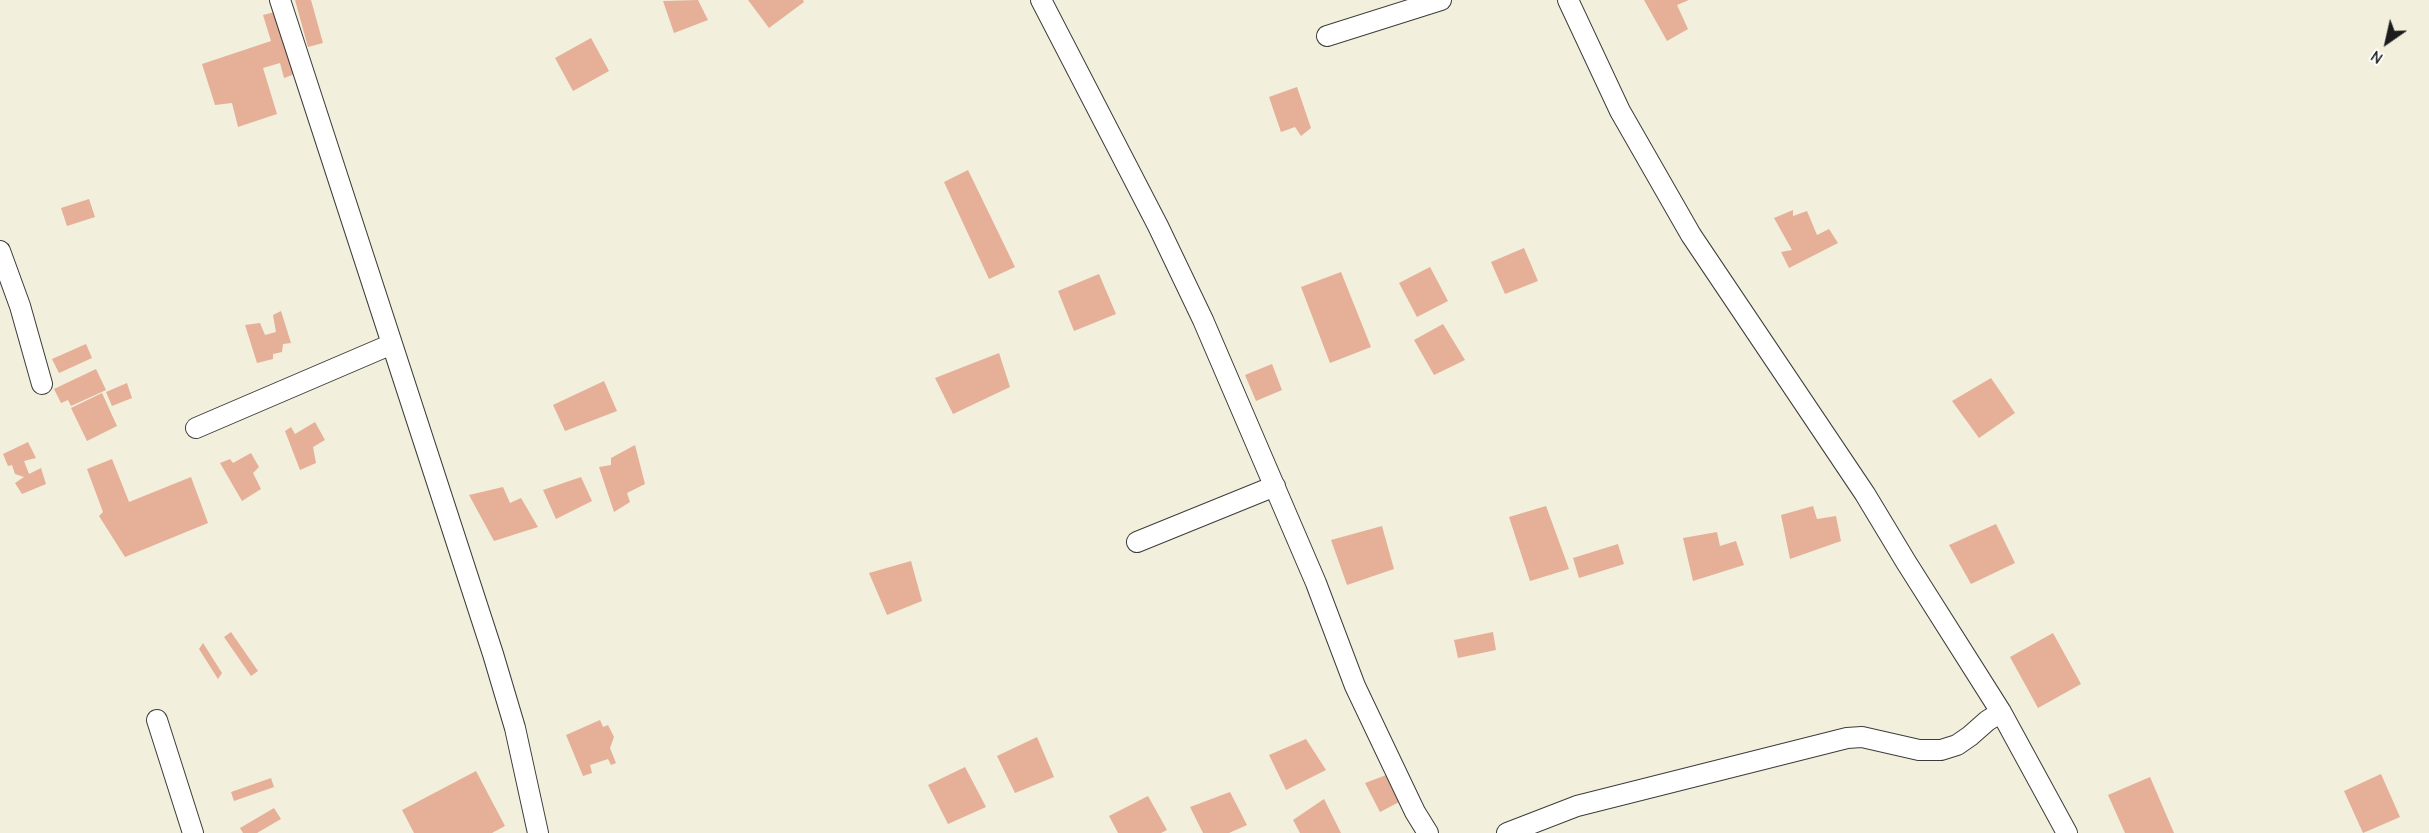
<!DOCTYPE html>
<html>
<head>
<meta charset="utf-8">
<style>
  body { margin:0 }
  #map { position:relative; width:2429px; height:833px; overflow:hidden; background:#f2efdc; font-family:"Comic Neue",sans-serif }
  canvas { display:block }
  .north { position:absolute; left:2357px; top:12px; width:60px; height:60px; -webkit-text-stroke:4px #fff; paint-order:stroke; rotate:214deg; font-size:16px; font-weight:700; line-height:24px; text-align:center; color:#1c1c1c }
  .north::after { content:''; display:block; margin:auto; width:21px; height:27px; background:#1c1c1c; clip-path:polygon(50% 0,100% 100%,50% 72%,0 100%) }
</style>
</head>
<body>
<div id="map">
<canvas width="2429" height="833"></canvas>
<div class="north">N</div>
</div>
<script>
const context = document.querySelector('canvas').getContext('2d');
context.lineJoin = 'round';
function paint(path, color) { context.fillStyle = color; context.fill(path, 'evenodd'); }
const shape = rows => new Path2D(rows.map(r => 'M' + r).join(''));
function trace(path, color, width, dash) { context.strokeStyle = color; context.lineWidth = width; context.lineCap = dash ? 'butt' : 'round'; context.setLineDash(dash || []); context.stroke(path); }
paint(shape([
  [295,0,311,0,323,43,308,47],
  [698,0,708,20,674,33,663,1],
  [748,0,803,0,804,2,769,28],
  [1644,0,1689,0,1677,5,1688,29,1667,41],
  [275,12,295,74,284,78,280,63,263,68,277,114,238,127,232,103,215,105,202,64,271,41,263,15],
  [591,38,609,71,573,91,555,58],
  [1297,87,1311,128,1301,136,1295,127,1281,132,1269,97],
  [968,170,1015,267,989,279,944,182],
  [89,199,95,217,67,226,61,208],
  [1793,210,1793,216,1807,211,1817,235,1829,229,1838,243,1789,268,1781,252,1792,250,1774,218],
  [1524,248,1538,281,1505,294,1491,262],
  [1430,267,1448,301,1417,317,1399,283],
  [1341,272,1371,347,1330,363,1301,287],
  [1099,274,1116,314,1074,331,1058,291],
  [281,311,291,343,283,344,282,352,273,354,273,359,257,363,245,325,260,323,265,335,276,332,273,315],
  [1443,324,1465,360,1434,375,1414,340],
  [86,344,92,358,59,373,52,359],
  [999,353,1010,387,953,414,935,378],
  [1272,364,1282,390,1256,401,1245,375],
  [96,369,106,390,71,406,68,400,61,403,54,389],
  [1991,378,2015,413,1979,438,1952,401],
  [604,381,617,411,565,431,553,405],
  [127,383,132,398,112,406,106,392],
  [102,393,117,426,87,441,71,408],
  [315,422,325,440,313,447,316,463,300,470,285,431,291,427,295,434],
  [28,442,36,458,24,461,29,474,41,468,46,484,22,494,15,483,24,477,15,474,12,465,8,466,3,454],
  [635,445,645,484,627,493,630,502,614,512,599,467,611,465,611,458],
  [251,453,259,467,253,473,261,489,242,501,220,463,230,459,233,463],
  [112,459,129,502,191,477,208,523,125,557,99,516,103,512,87,469],
  [581,477,592,501,556,519,543,490],
  [503,487,510,503,521,498,538,527,494,541,469,495],
  [1546,506,1569,569,1530,581,1509,517],
  [1813,506,1817,519,1836,516,1841,541,1790,559,1781,515],
  [1996,524,2015,563,1971,584,1949,545],
  [1382,526,1394,569,1347,585,1331,540],
  [1717,532,1720,546,1736,541,1744,565,1693,581,1683,538],
  [1618,544,1624,564,1579,578,1573,558],
  [911,561,922,601,887,615,869,573],
  [231,632,258,671,251,676,224,637],
  [1493,632,1496,650,1458,658,1454,640],
  [2053,633,2081,684,2038,708,2010,657],
  [203,643,222,673,218,679,199,649],
  [600,720,603,727,608,725,614,737,610,748,616,763,611,765,608,759,590,765,592,773,583,776,566,735],
  [1037,737,1054,777,1015,793,997,756],
  [1306,739,1326,770,1286,790,1269,755],
  [965,767,986,807,948,824,928,785],
  [476,771,505,826,492,833,414,833,402,810],
  [1389,774,1401,801,1380,812,1365,783],
  [2381,774,2400,817,2363,833,2344,791],
  [2150,777,2174,833,2125,833,2108,795],
  [271,778,274,787,234,801,231,792],
  [1230,792,1247,825,1229,833,1203,833,1190,807],
  [1148,796,1167,830,1161,833,1118,833,1109,816],
  [1324,799,1341,833,1300,833,1293,820],
  [274,808,281,819,257,833,243,833,240,828]
]), '#e6af97');
const minor = shape([
  [280,0,493,654,515,728,538,833],
  [1041,0,1158,226,1203,320,1316,583,1355,686,1415,812,1428,833],
  [1568,0,1620,111,1691,235,1865,494,1906,562,2001,712,2067,833],
  [1327,36,1441,0],
  [0,251,20,306,42,384],
  [196,428,392,344],
  [1137,542,1275,486],
  [157,720,193,833],
  [1507,833,1577,806,1847,738,1862,737,1919,750,1941,750,1957,745,1970,736,1987,721,2001,712]
]);
trace(minor, '#3c3c39', 22);
trace(minor, '#fff', 20);
</script>
</body>
</html>
